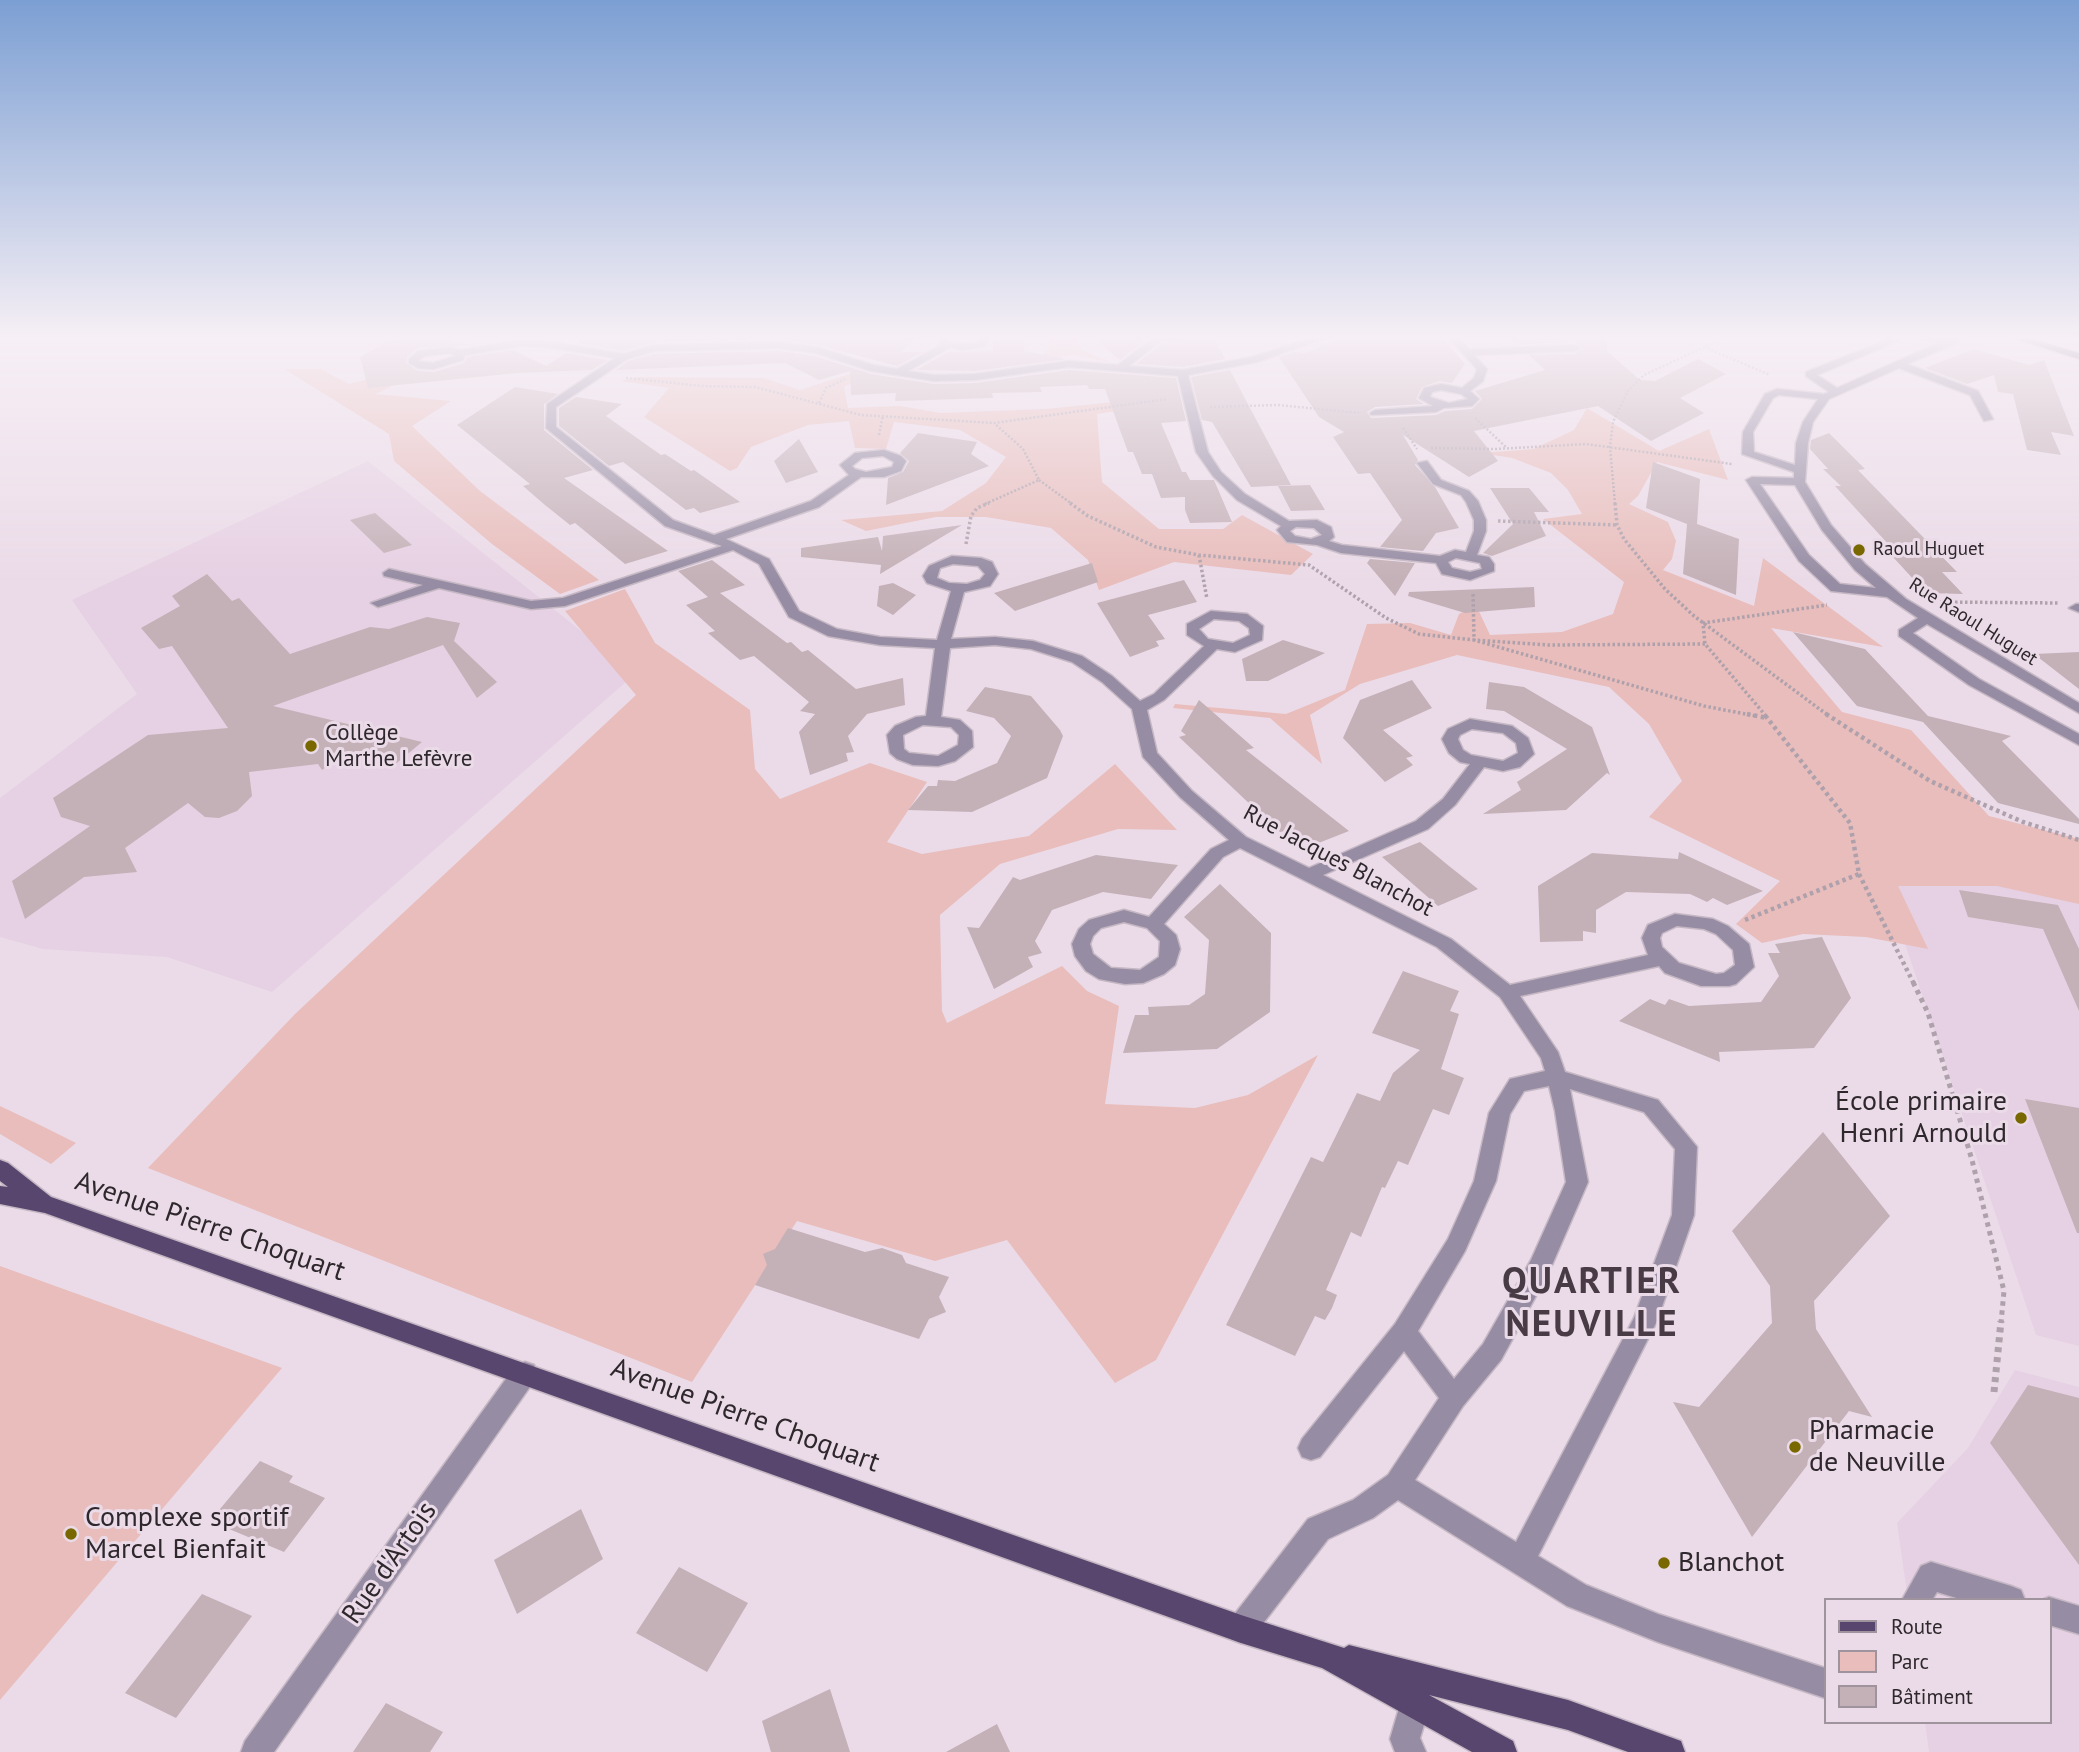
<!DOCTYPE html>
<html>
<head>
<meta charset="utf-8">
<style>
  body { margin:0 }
  #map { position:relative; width:2079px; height:1752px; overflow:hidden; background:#ebdbe8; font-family:"PT Sans",sans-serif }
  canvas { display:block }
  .legend { position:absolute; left:1824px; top:1598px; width:228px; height:126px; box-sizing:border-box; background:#ebdbe8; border:2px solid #9f939d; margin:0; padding:9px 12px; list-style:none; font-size:21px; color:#2e282d }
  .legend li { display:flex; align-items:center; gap:14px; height:35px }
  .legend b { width:35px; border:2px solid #9f939d }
</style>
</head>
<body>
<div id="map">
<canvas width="2079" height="1752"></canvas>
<ul class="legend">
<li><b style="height:9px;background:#59466e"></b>Route</li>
<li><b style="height:19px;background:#e8bdbb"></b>Parc</li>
<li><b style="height:19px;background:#c4b0b7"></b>Bâtiment</li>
</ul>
</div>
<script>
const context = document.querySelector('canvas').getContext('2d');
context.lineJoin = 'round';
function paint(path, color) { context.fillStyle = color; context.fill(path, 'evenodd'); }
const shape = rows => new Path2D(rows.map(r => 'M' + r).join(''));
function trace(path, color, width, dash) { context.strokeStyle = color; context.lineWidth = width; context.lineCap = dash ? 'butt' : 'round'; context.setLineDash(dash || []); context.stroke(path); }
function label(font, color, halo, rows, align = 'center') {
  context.font = font + ' "PT Sans",sans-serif'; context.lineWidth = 6; context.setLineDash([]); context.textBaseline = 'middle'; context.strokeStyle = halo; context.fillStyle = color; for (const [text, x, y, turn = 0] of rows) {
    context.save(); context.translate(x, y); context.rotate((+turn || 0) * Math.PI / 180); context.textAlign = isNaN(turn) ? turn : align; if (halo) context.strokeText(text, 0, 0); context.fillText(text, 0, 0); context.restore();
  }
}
paint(shape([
  [368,461,635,674,272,992,167,957,43,949,0,937,0,798,137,694,72,600],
  [1875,854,2079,901,2079,1346,2036,1335],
  [2015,1370,2079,1387,2079,1752,1929,1752,1925,1722,2049,1722,2049,1600,1908,1600,1897,1523,1968,1448]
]), '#e6d0e3');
paint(shape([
  [1049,336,1076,336,1082,350,1112,363,1074,355,1035,361,1049,349],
  [284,369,321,369,349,384,396,372,416,374,376,394,451,401,412,426,480,491,599,580,560,594,492,544,394,461,389,434],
  [859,371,868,374,844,387,848,408,900,406,941,413,1045,409,1124,401,1116,411,1097,414,1102,482,1159,529,1223,529,1242,515,1313,554,1291,575,1174,562,1099,590,1088,560,1051,528,986,517,936,517,866,531,841,520,942,511,986,483,1006,457,960,430,894,422,886,449,855,448,849,421,808,425,751,447,737,468,730,471,644,417,669,388,621,381,637,377,764,378,800,390],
  [1587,408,1659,451,1709,429,1728,480,1657,462,1638,496,1629,504,1668,522,1676,541,1672,559,1663,570,1754,606,1763,558,1883,647,1771,628,1842,712,1911,730,1989,816,2079,839,2079,904,1997,886,1898,886,1928,949,1866,937,1803,934,1762,943,1736,924,1780,881,1649,817,1682,781,1649,724,1609,687,1457,655,1360,684,1310,715,1322,764,1270,718,1173,708,1175,704,1286,714,1345,690,1367,624,1410,623,1451,635,1459,614,1476,605,1490,635,1562,632,1613,614,1624,582,1543,519,1582,514,1568,490,1551,473,1512,458,1480,453,1533,449,1574,430],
  [625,589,655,643,750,710,755,769,780,799,870,763,927,782,887,842,922,854,1029,836,1115,764,1177,830,1118,829,1000,864,940,915,942,1011,947,1023,1062,966,1087,991,1119,1006,1105,1104,1195,1108,1248,1095,1318,1055,1156,1360,1115,1383,1007,1240,935,1261,797,1221,692,1382,148,1168,295,1014,636,695,565,611],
  [0,1106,42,1126,76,1143,51,1164,0,1134],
  [0,1266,282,1368,0,1700]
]), '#e8bdbb');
paint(shape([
  [413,336,463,336,451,342,476,345,418,348,407,357,406,363,418,371,434,372,464,363,467,357,513,350,546,366,566,353,608,360,592,370,517,373,368,388,360,357,388,341],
  [580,336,918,336,901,352,923,352,897,366,818,345,779,339,653,342,624,351,577,343],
  [993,336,1024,336,1024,351,1067,359,975,371,916,370,948,352,993,351],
  [1091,336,1143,336,1147,339,1120,360],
  [1192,336,1213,336,1225,359,1183,367,1136,364,1163,343,1173,344],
  [1362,336,1441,336,1465,364,1452,383,1440,381,1422,387,1416,399,1424,404,1375,407,1367,412,1371,418,1436,415,1445,411,1472,409,1482,399,1475,391,1545,370,1529,355,1575,354,1582,349,1575,342,1517,345,1507,336,1607,336,1607,351,1640,380,1655,381,1698,359,1726,374,1680,398,1704,413,1651,441,1598,406,1474,431,1498,461,1469,477,1403,435,1418,460,1415,465,1435,487,1459,528,1436,533,1423,551,1380,547,1402,520,1370,473,1358,474,1333,437,1344,432,1319,417,1279,357,1295,352,1306,353,1340,338],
  [1974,349,2029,365,2044,360,2074,436,2051,432,2061,455,2027,450,2013,394,1998,392,1994,375,1967,384,1925,368],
  [779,351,815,356,871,374,934,384,975,383,1069,370,1176,378,1186,421,1161,423,1182,472,1186,472,1190,480,1214,480,1232,522,1190,523,1185,510,1185,497,1161,498,1152,474,1142,474,1133,452,1128,452,1105,389,1089,389,1087,385,1040,387,1042,392,992,393,993,398,895,401,896,393,851,395,850,371,819,380,785,363,616,370,628,361,654,354],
  [1230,370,1249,406,1291,485,1251,487,1212,422,1202,420,1191,377],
  [515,387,558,394,544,404,544,430,593,470,564,478,668,551,625,564,575,523,570,525,545,505,523,486,530,484,457,425],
  [576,397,622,404,606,416,661,455,665,454,691,471,694,470,740,502,700,513,694,508,686,510,623,462,609,466,559,426,559,408],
  [918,433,977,442,971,454,989,466,886,505,888,478,903,472,909,461,900,453],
  [1829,433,1865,469,1858,470,1957,572,1942,572,1963,594,1926,593,1882,545,1889,545,1835,486,1841,486,1823,469,1828,469,1810,449,1811,440],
  [799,439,818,472,786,483,774,461],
  [1653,462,1700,479,1697,524,1739,539,1736,595,1683,574,1687,524,1646,508],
  [1310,485,1325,510,1291,511,1278,486],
  [1490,488,1529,488,1549,512,1534,512,1546,536,1492,556,1483,553,1513,524],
  [375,513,412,545,384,553,350,520],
  [962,525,880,574,881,565,801,557,801,548,878,537,882,551,883,536],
  [1370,559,1415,563,1395,596,1367,563],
  [712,560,745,585,720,593,787,643,791,642,802,652,808,650,856,689,903,678,905,705,867,714,848,736,854,752,846,753,848,761,810,775,799,732,815,714,800,711,809,702,754,656,740,660,708,633,715,631,686,605,708,597,678,571],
  [1092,563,1098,582,1015,611,994,593],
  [207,574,232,601,239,598,290,654,370,627,389,629,427,617,460,623,454,641,497,682,477,698,443,645,273,706,422,742,393,766,344,754,322,770,318,764,249,772,252,796,237,811,219,818,205,817,188,803,125,848,137,872,84,877,25,919,12,881,90,826,61,817,53,798,148,735,228,728,172,646,159,649,141,628,180,606,172,596],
  [1184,580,1197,602,1148,615,1165,639,1156,641,1159,646,1130,657,1097,603],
  [893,583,916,595,893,615,877,606,879,586],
  [1534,587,1535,607,1465,613,1408,596,1409,592],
  [1793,632,1865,649,1928,716,2011,736,2002,741,2079,819,2079,824,1998,803,1923,722,1857,706],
  [1283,640,1325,653,1268,681,1246,681,1242,659],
  [2079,652,2079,689,2034,654],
  [1412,680,1432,708,1383,730,1413,756,1406,758,1413,765,1385,782,1343,738,1360,700],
  [1489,682,1524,687,1592,727,1610,775,1607,773,1566,810,1483,814,1521,790,1517,782,1567,749,1504,711,1486,709],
  [985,687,1031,696,1060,730,1063,736,1047,778,972,812,908,810,928,786,937,786,938,780,955,781,997,763,1011,736,994,718,966,711],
  [1199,700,1254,748,1246,750,1349,831,1311,846,1290,830,1280,832,1273,826,1179,737,1186,735,1181,731],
  [1420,842,1449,866,1478,889,1438,906,1382,857],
  [1679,852,1763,891,1727,905,1713,898,1707,902,1690,894,1626,892,1596,910,1596,933,1583,931,1583,941,1540,942,1538,886,1592,853,1678,859],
  [1096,855,1178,865,1151,899,1103,892,1052,910,1035,941,1042,953,1028,957,1033,967,994,989,967,927,979,928,1013,877,1020,880],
  [1220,884,1271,933,1270,1012,1217,1049,1123,1053,1135,1015,1149,1015,1148,1007,1189,1005,1205,994,1209,940,1184,917],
  [1959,890,2058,905,2079,949,2079,1011,2043,929,1968,917],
  [1822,937,1851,998,1814,1048,1719,1052,1720,1062,1619,1021,1650,999,1665,1005,1669,999,1689,1006,1761,1002,1779,976,1768,953,1780,953,1775,944],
  [1403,971,1459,991,1450,1011,1459,1014,1441,1069,1464,1078,1449,1115,1433,1109,1408,1165,1398,1161,1385,1188,1382,1187,1361,1237,1351,1232,1326,1290,1337,1295,1332,1308,1325,1320,1315,1316,1295,1356,1226,1325,1311,1157,1323,1162,1357,1093,1380,1101,1393,1073,1420,1050,1372,1033],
  [2025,1099,2079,1108,2079,1233,2077,1233],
  [1823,1132,1890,1216,1814,1301,1816,1329,1872,1417,1849,1411,1752,1537,1673,1402,1699,1407,1772,1323,1770,1286,1732,1231],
  [788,1228,865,1252,882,1248,902,1255,906,1263,949,1277,939,1297,946,1312,929,1319,919,1339,755,1285,767,1265,763,1254,775,1249],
  [2028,1385,2079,1398,2079,1565,1990,1443],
  [260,1461,293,1476,289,1482,325,1498,284,1552,210,1521],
  [581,1509,603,1559,517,1614,494,1560],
  [679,1567,748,1603,707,1672,636,1633],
  [202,1594,252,1616,176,1718,125,1693],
  [830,1689,850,1752,771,1752,762,1721],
  [386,1703,443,1732,430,1752,353,1752],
  [997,1724,1010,1752,946,1752]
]), '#c4b0b7');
const minor = shape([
  [938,336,946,336,948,341,962,344,978,342,981,336,991,336,985,346,962,350,951,347,908,371,934,375,975,374,1069,361,1118,365,1152,339,1146,336,1190,336,1172,342,1162,340,1129,366,1183,370,1252,357,1317,336,1332,336,1257,362,1188,375,1208,452,1221,472,1245,494,1289,521,1317,520,1331,527,1334,537,1329,541,1342,545,1440,556,1455,550,1466,552,1474,531,1474,520,1466,502,1461,495,1433,484,1417,463,1427,461,1441,480,1469,491,1478,501,1486,520,1486,531,1477,555,1489,557,1494,564,1494,571,1470,580,1442,574,1436,563,1341,553,1317,545,1287,542,1277,530,1281,526,1237,500,1213,476,1196,452,1178,376,1069,367,975,380,934,381,871,371,816,353,779,348,654,351,627,359,556,407,556,427,673,520,714,535,811,501,849,475,840,465,855,453,884,450,901,456,906,461,901,471,884,477,861,477,819,507,726,539,769,559,799,611,837,629,880,637,937,640,951,591,927,583,923,576,929,566,952,556,981,558,992,562,998,574,990,586,964,592,951,639,995,637,1033,641,1082,656,1112,676,1140,701,1154,694,1204,646,1187,635,1187,624,1211,611,1247,614,1263,626,1262,640,1235,652,1217,649,1164,700,1147,710,1157,753,1192,791,1246,837,1309,868,1416,821,1443,799,1470,764,1460,762,1449,753,1442,739,1448,729,1470,719,1512,726,1528,738,1534,754,1520,767,1503,771,1484,767,1455,805,1428,829,1323,875,1451,939,1510,985,1648,955,1642,938,1648,925,1675,914,1713,919,1728,926,1749,944,1754,967,1736,984,1729,986,1701,986,1665,973,1659,966,1520,996,1558,1052,1565,1072,1658,1100,1697,1147,1694,1215,1657,1321,1538,1556,1586,1585,1658,1614,1825,1668,1825,1698,1658,1642,1567,1606,1398,1500,1373,1518,1328,1539,1251,1639,1241,1643,1231,1639,1227,1629,1231,1619,1308,1519,1353,1500,1388,1475,1439,1398,1404,1351,1320,1457,1311,1460,1302,1457,1298,1448,1302,1439,1395,1324,1448,1239,1474,1181,1489,1113,1510,1079,1545,1071,1541,1058,1500,997,1437,947,1240,848,1223,857,1164,924,1176,935,1180,949,1175,965,1164,974,1143,983,1125,984,1099,979,1086,971,1075,956,1072,944,1079,929,1089,920,1124,910,1149,917,1211,849,1229,840,1180,797,1143,757,1132,709,1102,682,1072,662,1031,649,995,645,950,648,941,717,960,720,972,731,973,747,955,761,938,766,913,765,897,759,890,753,887,735,895,726,916,717,926,716,935,648,880,645,828,636,789,617,759,564,733,550,565,606,531,609,439,588,378,607,371,603,423,585,384,576,383,573,389,569,531,601,563,598,722,546,665,526,546,428,547,404,615,358,547,347,520,346,465,355,463,360,433,369,418,368,409,363,409,359,418,351,450,347,460,350,520,340,547,341,624,354,653,345,779,342,817,347,873,365,897,369,941,345,938,336],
  [450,353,455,356,433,363,418,361,424,356,450,353],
  [883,456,894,462,892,467,866,472,855,469,852,466,862,458,883,456],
  [1296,527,1314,528,1322,535,1311,539,1295,536,1290,531,1296,527],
  [1456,558,1480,563,1482,569,1470,572,1452,568,1448,562,1456,558],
  [953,564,978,566,985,574,980,580,967,584,949,583,937,578,940,568,953,564],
  [1214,619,1239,621,1249,628,1250,635,1233,643,1208,639,1199,629,1214,619],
  [923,725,951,727,959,735,958,745,938,756,909,753,904,749,903,735,923,725],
  [1472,729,1503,733,1516,743,1518,753,1503,761,1471,755,1463,750,1458,739,1460,735,1472,729],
  [1124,922,1147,928,1160,941,1159,957,1140,970,1111,968,1093,954,1090,944,1093,936,1101,928,1124,922],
  [1677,926,1704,929,1716,934,1733,950,1735,965,1724,973,1716,974,1679,963,1662,947,1660,938,1662,933,1677,926],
  [1549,1086,1555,1111,1566,1182,1531,1260,1483,1344,1454,1379,1418,1331,1465,1251,1496,1181,1510,1114,1524,1091,1549,1086],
  [1570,1089,1644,1112,1675,1149,1672,1215,1634,1318,1516,1542,1415,1480,1463,1406,1501,1360,1549,1272,1588,1182,1570,1089],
  [1447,336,1457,336,1469,349,1575,345,1580,348,1575,351,1474,355,1487,369,1483,381,1470,391,1479,399,1472,406,1444,408,1436,412,1371,415,1370,413,1375,410,1433,406,1419,398,1424,388,1441,384,1462,388,1474,378,1477,369,1447,336],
  [1441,390,1461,394,1468,399,1449,403,1430,397,1432,392,1441,390],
  [1897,336,1910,336,1817,375,1837,388,1938,343,1911,336,1965,336,1954,344,1907,364,1978,391,1993,419,1984,421,1970,395,1899,368,1829,399,1813,422,1808,443,1805,482,1831,525,1865,564,1906,599,2079,703,2079,713,1927,624,1913,633,1979,679,2079,734,2079,745,1969,685,1899,636,1899,630,1918,618,1887,597,1831,591,1799,561,1746,480,1752,477,1794,478,1794,472,1742,454,1743,432,1765,394,1777,389,1824,394,1829,392,1806,376,1806,372,1897,336],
  [1779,395,1818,399,1803,422,1796,443,1795,465,1754,452,1753,432,1773,398,1779,395],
  [1760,484,1795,485,1822,530,1855,570,1876,588,1840,584,1809,555,1760,484],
  [2076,604,2079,604,2079,612,2069,608,2076,604],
  [525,1362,534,1365,537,1373,534,1381,274,1752,241,1752,245,1741,516,1365,525,1362],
  [1931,1562,2011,1586,2021,1590,2025,1600,1963,1600,1937,1592,1932,1600,1902,1600,1921,1566,1931,1562],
  [2049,1597,2079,1606,2079,1634,2049,1625,2049,1600,2042,1600,2049,1597],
  [1415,1690,1426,1694,1430,1705,1420,1738,1426,1752,1395,1752,1390,1739,1400,1705,1404,1694,1415,1690]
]);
const major = shape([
  [2006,336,2022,336,2079,353,2079,359,2006,336],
  [0,1160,8,1163,51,1197,1241,1615,1344,1648,1349,1645,1568,1700,1681,1741,1685,1752,1628,1752,1568,1730,1429,1695,1513,1741,1517,1752,1472,1752,1322,1668,1241,1643,45,1213,0,1204,0,1186,8,1187,0,1181,0,1160]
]);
trace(minor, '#c5b7c3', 3);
trace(major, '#c5b7c3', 3);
trace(shape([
  [1704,347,1770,375],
  [626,378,702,386,755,387,861,415,994,423,1168,399],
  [819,403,826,388,845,379],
  [1210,407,1278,405,1359,413],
  [1475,418,1507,448],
  [1403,428,1417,449],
  [879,435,883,415],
  [1431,448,1496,449,1586,444,1732,464],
  [1039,480,1072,504],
  [985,504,1039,480,1023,449,995,424],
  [1615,504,1610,447,1613,422,1628,391,1644,375,1728,336]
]), '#aea1ac', 2.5, [2, 2]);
trace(shape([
  [1070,503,1088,516,1156,547,1199,555,1309,565,1386,618,1419,634,1474,640,1473,592],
  [1615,503,1617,525,1624,539,1665,589,1694,616,1829,716],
  [1498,521,1617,525],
  [966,544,971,516,977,508,989,503],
  [1199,555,1207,599],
  [1940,602,2058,603],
  [1705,644,1549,645,1474,640,1704,706,1756,716],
  [1766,716,1705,644,1703,623,1827,605]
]), '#aea1ac', 3.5, [2.5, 2.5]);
trace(shape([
  [1747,714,1767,718],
  [1826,714,1930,781,2023,822,2079,840],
  [1859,874,1914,984],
  [1745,920,1859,874,1850,823,1764,714]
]), '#aea1ac', 4.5, [3.5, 3.5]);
trace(shape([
  [1913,982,1928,1013,1972,1160,2004,1291,2001,1323]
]), '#aea1ac', 5, [4.5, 4.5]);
trace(shape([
  [1994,1392,2001,1321]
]), '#aea1ac', 7, [5, 5]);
paint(minor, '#968ca3');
paint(major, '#59466e');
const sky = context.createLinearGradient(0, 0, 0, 582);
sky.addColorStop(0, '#7c9fd3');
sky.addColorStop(0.58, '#f6eff5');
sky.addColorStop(1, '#f6eff500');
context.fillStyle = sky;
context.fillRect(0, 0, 2079, 582);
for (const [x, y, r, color] of [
  [1859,550,7,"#796800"],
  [311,746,7,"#796800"],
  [2021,1118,7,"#796800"],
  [1795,1447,7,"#796800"],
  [71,1534,7,"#796800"],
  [1664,1563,7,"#796800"]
]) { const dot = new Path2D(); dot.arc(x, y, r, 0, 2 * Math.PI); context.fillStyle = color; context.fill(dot); trace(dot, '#ebdbe8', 2.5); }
label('19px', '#2e282d', '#ebdbe8', [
  ["Raoul Huguet",1873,550]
], 'left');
label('19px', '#2e282d', '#ebdbe8', [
  ["Rue Raoul Huguet",1973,622,32]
]);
label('23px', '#2e282d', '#ebdbe8', [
  ["Collège",325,733],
  ["Marthe Lefèvre",325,759]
], 'left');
label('23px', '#2e282d', '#ebdbe8', [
  ["Rue Jacques Blanchot",1338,861,28]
]);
label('28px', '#2e282d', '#ebdbe8', [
  ["École primaire",2007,1102,"right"],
  ["Henri Arnould",2007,1134,"right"],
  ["Pharmacie",1809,1431],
  ["de Neuville",1809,1463],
  ["Complexe sportif",85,1518],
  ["Marcel Bienfait",85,1550],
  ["Blanchot",1678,1563]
], 'left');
label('28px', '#2e282d', '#ebdbe8', [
  ["Avenue Pierre Choquart",210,1227,19],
  ["Avenue Pierre Choquart",745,1416,20],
  ["Rue d'Artois",390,1563,-55]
]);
context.letterSpacing = '2px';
label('bold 37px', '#483b46', '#ebdbe8', [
  ["QUARTIER",1592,1282],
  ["NEUVILLE",1592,1325]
]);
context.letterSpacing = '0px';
</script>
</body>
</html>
